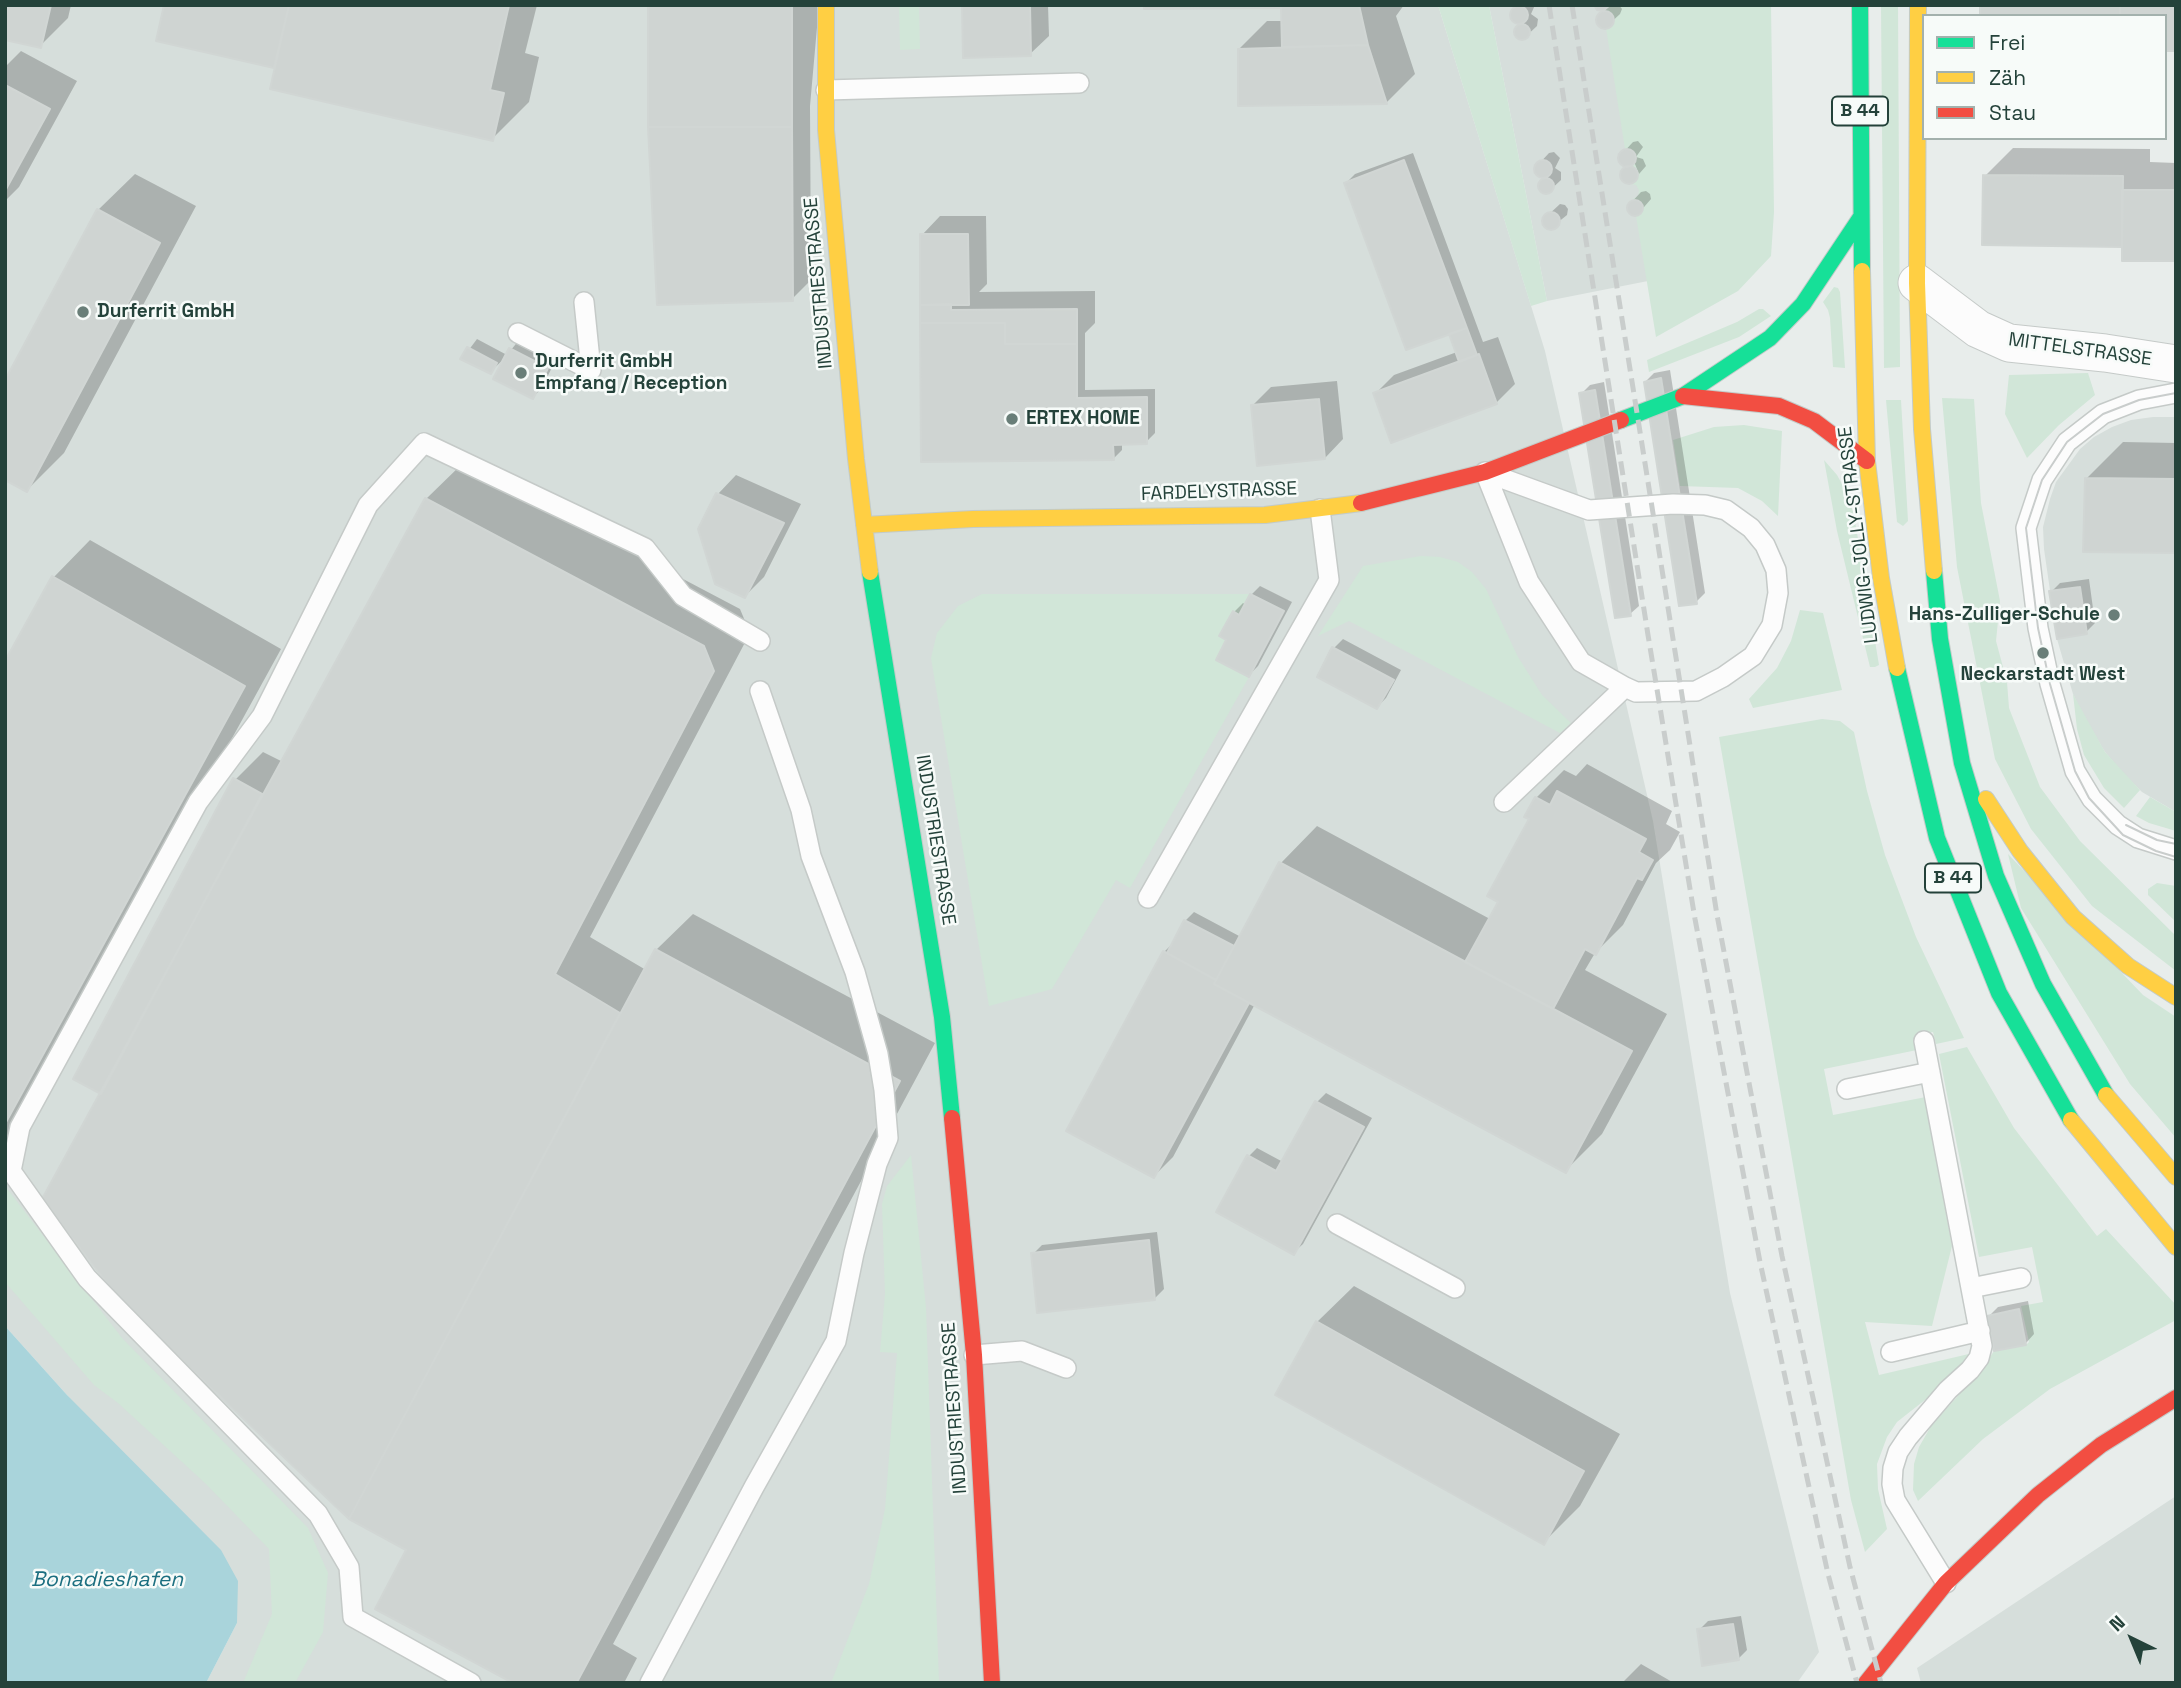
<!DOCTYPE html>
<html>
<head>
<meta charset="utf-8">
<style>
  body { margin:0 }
  #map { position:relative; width:2181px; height:1688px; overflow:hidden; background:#e8edeb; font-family:"Space Grotesk",sans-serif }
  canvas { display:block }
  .frame { position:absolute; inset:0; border:7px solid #24423a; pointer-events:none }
  .legend { position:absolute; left:1922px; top:14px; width:245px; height:126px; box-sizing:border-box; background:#f7fbf9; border:2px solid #a3b1ad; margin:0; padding:9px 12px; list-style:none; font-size:21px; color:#24423a }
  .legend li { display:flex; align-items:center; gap:14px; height:35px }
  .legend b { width:35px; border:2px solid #a3b1ad }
  .north { position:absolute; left:2097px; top:1604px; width:70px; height:70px; -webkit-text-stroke:5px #f7fbf9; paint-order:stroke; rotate:317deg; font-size:19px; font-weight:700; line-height:28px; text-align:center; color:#24423a }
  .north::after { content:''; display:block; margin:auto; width:24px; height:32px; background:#24423a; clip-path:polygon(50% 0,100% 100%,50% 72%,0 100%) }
</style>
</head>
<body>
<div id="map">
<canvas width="2181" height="1688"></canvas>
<div class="frame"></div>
<ul class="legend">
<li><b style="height:9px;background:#16e098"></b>Frei</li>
<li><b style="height:9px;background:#ffcf43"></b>Zäh</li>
<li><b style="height:9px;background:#f24e42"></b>Stau</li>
</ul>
<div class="north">N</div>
</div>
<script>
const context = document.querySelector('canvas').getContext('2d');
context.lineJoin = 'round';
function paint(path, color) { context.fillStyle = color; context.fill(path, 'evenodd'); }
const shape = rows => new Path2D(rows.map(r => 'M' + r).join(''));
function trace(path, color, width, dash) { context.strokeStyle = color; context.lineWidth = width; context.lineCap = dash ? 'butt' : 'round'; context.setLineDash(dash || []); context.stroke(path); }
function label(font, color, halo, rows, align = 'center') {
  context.font = font + ' "Space Grotesk",sans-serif'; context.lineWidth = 5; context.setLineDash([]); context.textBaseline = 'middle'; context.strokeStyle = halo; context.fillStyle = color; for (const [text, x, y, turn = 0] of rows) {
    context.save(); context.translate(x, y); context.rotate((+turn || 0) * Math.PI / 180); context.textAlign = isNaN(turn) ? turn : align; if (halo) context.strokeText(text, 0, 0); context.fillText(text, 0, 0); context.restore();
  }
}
paint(shape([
  [5,5,1438,5,1545,351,1653,821,1730,1293,1819,1652,1797,1683,206,1683,237,1623,67,1395,5,1326],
  [1489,5,1622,5,1663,278,1547,301],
  [2153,417,2176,417,2176,812,2142,792,2119,769,2105,752,2082,714,2073,694,2057,639,2044,549,2043,527,2050,499,2056,482,2080,449,2094,437,2112,427,2131,420],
  [2176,1496,2176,1683,1921,1683,1917,1668]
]), '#d6dedb');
paint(shape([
  [899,5,919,5,920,49,900,50],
  [1438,5,1489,5,1547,301,1531,306],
  [1610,5,1771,5,1774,212,1771,256,1738,291,1656,337,1636,216,1641,213,1643,207,1639,201,1633,199,1638,196,1639,190,1636,185,1631,184,1636,180,1638,173,1635,168,1628,166,1633,163,1635,156,1632,150,1625,149,1606,28,1612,25,1613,19,1610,13,1603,11],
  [1881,5,1898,5,1900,367,1884,368],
  [1834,287,1838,288,1840,292,1845,368,1833,367,1830,318,1828,310,1823,302],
  [1759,309,1763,309,1771,316,1739,337,1649,372,1647,360,1737,322],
  [2088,373,2095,395,2059,425,2027,458,2005,414,2009,375],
  [1942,398,1974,399,1981,503,2000,601,1996,641,2007,682,2009,708,2040,787,2080,841,2176,936,2176,971,2092,906,2031,829,1995,759,1957,567],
  [1886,400,1901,400,1908,521,1903,526,1897,522],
  [1744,425,1782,431,1778,516,1762,501,1738,488,1680,486,1673,440,1714,427],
  [1824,460,1837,475,1847,493,1854,515,1879,665,1875,667,1870,667,1837,531],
  [1421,556,1440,557,1458,562,1472,572,1486,589,1518,657,1542,695,1571,723,1560,733,1349,621,1318,636,1363,566],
  [982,594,1250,594,1216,660,1249,677,1130,888,1116,880,1052,989,989,1006,931,658,937,633,958,606],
  [1800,610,1823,613,1842,690,1753,708,1749,699,1777,668,1791,641],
  [2073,694,2105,752,2140,790,2124,808,2104,788,2084,755,2077,729],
  [1822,719,1840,721,1854,732,1867,791,1885,855,1916,937,1964,1038,1936,1044,1933,1032,1914,1037,1917,1050,1824,1069,1833,1115,1926,1097,1936,1160,1952,1246,1932,1326,1865,1322,1879,1375,1973,1353,1930,1396,1897,1422,1887,1437,1877,1464,1878,1489,1887,1529,1865,1552,1851,1500,1719,737],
  [2150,797,2176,812,2176,831,2149,823,2136,816],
  [2008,854,2143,995,2176,1017,2176,1138,2130,1084,2021,908],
  [2157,883,2176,886,2176,922,2148,895,2148,889],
  [1967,1047,2014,1128,2097,1236,2106,1229,2176,1305,2176,1320,2050,1389,1983,1439,1918,1501,1913,1490,1914,1464,1919,1447,1931,1426,1982,1369,1994,1351,2026,1345,2029,1342,2021,1306,2043,1302,2032,1247,1979,1257,1939,1054],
  [911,1155,926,1308,939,1683,831,1683,869,1584,885,1509,897,1353,880,1352,885,1294,882,1204,887,1186],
  [5,1186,122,1338,308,1528,328,1573,323,1632,295,1683,243,1683,272,1614,269,1549,206,1484,118,1403,94,1385,5,1282]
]), '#d1e6d8');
paint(shape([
  [5,1326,67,1395,221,1550,238,1581,237,1623,206,1683,5,1683]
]), '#a9d4db');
paint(shape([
  [5,5,71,5,68,18,40,46],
  [166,5,537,5,525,53,539,57,529,102,492,139,278,63,274,66],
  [650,5,819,5,810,106,811,280,792,299],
  [964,5,1048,5,1049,36,1030,54],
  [1146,5,1404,5,1396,16,1415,74,1387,102,1240,104,1239,49,1267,21,1283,21,1282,6],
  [1519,5,1535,5,1531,14,1538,19,1537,26,1523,39,1516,35,1517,28,1522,22,1513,18,1513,13],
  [1596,5,1619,5,1622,9,1620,14,1606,27,1601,26,1598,21,1599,16,1607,8,1600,9],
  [21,51,77,81,19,187,5,201,5,67],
  [1638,141,1643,147,1636,157,1643,159,1646,166,1639,174,1633,159,1630,160,1635,174,1638,174,1630,182,1626,180,1623,173,1628,166,1621,161,1620,156,1633,142],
  [2013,148,2150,149,2150,162,2176,163,2176,259,2124,245,1985,176],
  [1554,152,1560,158,1555,168,1561,172,1561,180,1547,193,1542,192,1539,187,1541,182,1546,177,1537,172,1536,167,1549,153],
  [1413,153,1483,342,1498,337,1515,384,1496,403,1375,394,1394,375,1457,352,1450,332,1346,183,1355,174],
  [135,174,196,206,64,453,27,490,98,210],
  [1646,191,1650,194,1651,199,1638,214,1633,214,1629,211,1628,206,1641,192],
  [1560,204,1565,205,1568,209,1567,215,1552,227,1547,227,1544,222,1546,217],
  [940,216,986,216,987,284,979,292,1095,291,1095,323,1085,333,1085,390,1155,389,1155,433,1146,442,1122,443,1122,450,1113,459,923,461,922,235],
  [477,339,507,355,519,340,556,359,542,388,533,397,505,358,490,372,462,359],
  [1670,370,1705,593,1696,602,1645,382,1654,373],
  [1337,381,1343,439,1325,458,1252,406,1271,387],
  [1604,382,1639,606,1630,614,1581,394,1590,385],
  [2123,442,2176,443,2176,551,2086,479],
  [463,463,740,609,750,633,590,937,646,970,656,950,693,914,935,1043,613,1644,637,1658,624,1683,517,1683,409,1550,350,1518,124,1303,103,1093,235,780,263,752,283,762,426,499],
  [736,475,801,504,764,577,745,596,700,529,718,494],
  [90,540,281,649,22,1121,5,1138,5,665,54,577],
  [2089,579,2095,623,2086,632,2051,592,2060,583],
  [1260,586,1292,602,1258,666,1249,675,1228,639,1234,612,1243,603,1246,605,1251,595],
  [1343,639,1401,670,1386,698,1377,707,1334,648],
  [1587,764,1672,811,1666,824,1680,832,1670,850,1656,863,1623,925,1595,953,1585,970,1667,1014,1602,1134,1565,1171,1255,1004,1173,1157,1154,1176,1164,952,1174,942,1185,921,1194,912,1241,937,1281,863,1317,826,1490,919,1500,902,1531,819,1536,798,1564,770,1576,776],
  [1326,1093,1372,1118,1303,1244,1294,1252,1248,1157,1257,1148,1283,1162,1317,1102],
  [1157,1232,1164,1289,1155,1298,1033,1254,1042,1245],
  [1354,1286,1620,1434,1580,1506,1543,1543,1317,1322],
  [2028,1301,2034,1334,2026,1343,1989,1316,1998,1307],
  [1741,1616,1747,1650,1738,1659,1699,1630,1708,1621],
  [1641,1664,1674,1683,1622,1683]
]), '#0003');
const building = shape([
  [5,5,51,5,41,48,5,40,5,5],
  [164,5,289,5,274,68,156,41,164,5],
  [289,5,509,5,490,90,504,93,493,141,270,89,289,5],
  [648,5,792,5,792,127,648,127,648,5],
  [962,5,1030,5,1031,56,963,58,962,5],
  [1144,5,1359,5,1368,45,1282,47,1281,8,1144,9,1144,5],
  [1594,5,1610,5,1603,11,1597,10,1594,5],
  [1980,5,2120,5,2120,16,1980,16,1980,5],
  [2120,5,2176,5,2176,51,2165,51,2165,16,2120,16,2120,5],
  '1510 15a9 9 0 1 1 18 0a9 9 0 1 1-18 0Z',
  '1596 20a9 9 0 1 1 18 0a9 9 0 1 1-18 0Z',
  '1514 32a8 8 0 1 1 16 0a8 8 0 1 1-16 0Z',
  [1368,45,1387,104,1238,106,1238,49,1368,45],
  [5,85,50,109,5,191,5,85],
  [648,127,792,127,793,301,657,305,648,127],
  '1618 158a9 9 0 1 1 18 0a9 9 0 1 1-18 0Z',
  [1404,160,1467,328,1406,350,1344,183,1404,160],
  '1534 169a9 9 0 1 1 18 0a9 9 0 1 1-18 0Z',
  '1620 175a9 9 0 1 1 18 0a9 9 0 1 1-18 0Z',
  [1983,175,2123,176,2122,247,1982,245,1983,175],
  '1538 186a8 8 0 1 1 16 0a8 8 0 1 1-16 0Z',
  [2122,190,2176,190,2176,261,2122,261,2122,190],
  '1627 208a8 8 0 1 1 16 0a8 8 0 1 1-16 0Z',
  [97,209,160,243,27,492,5,480,5,380,97,209],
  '1542 221a9 9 0 1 1 18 0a9 9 0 1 1-18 0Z',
  [920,234,968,234,969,305,920,305,920,234],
  [951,304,951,310,1077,309,1077,344,1005,344,1005,323,920,323,920,305,951,304],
  [920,323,1005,323,1005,344,1077,344,1077,398,1147,397,1147,444,1113,445,1114,460,921,462,920,323],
  [1467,328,1477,355,1459,362,1449,334,1467,328],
  [467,347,497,363,491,374,460,359,467,347],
  [509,348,548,368,533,399,493,379,509,348],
  [1479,354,1497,404,1391,443,1373,393,1479,354],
  [1661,378,1697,604,1679,606,1644,382,1661,378],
  [1595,390,1631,616,1615,618,1579,393,1595,390],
  [1319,399,1325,459,1257,466,1251,405,1319,399],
  [2085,478,2176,479,2176,553,2083,552,2085,478],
  [716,493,784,523,745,598,715,584,698,529,716,493],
  [425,498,704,646,714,671,555,974,620,1013,349,1519,123,1304,42,1199,425,498],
  [52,576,245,686,5,1124,5,661,52,576],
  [2080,587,2087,634,2057,639,2049,591,2080,587],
  [1250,594,1284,611,1249,677,1216,660,1226,640,1219,636,1233,611,1239,615,1250,594],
  [1332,647,1394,680,1377,709,1317,677,1332,647],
  [233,778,262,794,101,1094,73,1079,233,778],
  [1557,791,1646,839,1639,852,1653,860,1642,880,1637,878,1596,955,1585,949,1553,1009,1465,962,1498,902,1487,896,1529,819,1524,817,1535,797,1550,805,1557,791],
  [1279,862,1632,1051,1566,1173,1214,984,1279,862],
  [1184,920,1234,946,1216,980,1167,953,1184,920],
  [655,949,900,1081,577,1682,580,1683,513,1683,375,1609,406,1550,349,1519,655,949],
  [1163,951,1216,980,1214,984,1249,1003,1154,1178,1066,1131,1163,951],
  [1315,1101,1364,1127,1294,1255,1216,1212,1247,1155,1276,1171,1315,1101],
  [1149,1240,1155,1300,1037,1313,1031,1253,1149,1240],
  [2019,1309,2026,1345,1994,1351,1987,1316,2019,1309],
  [1316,1321,1584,1471,1544,1545,1275,1395,1316,1321],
  [1733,1624,1739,1660,1702,1666,1697,1629,1733,1624]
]);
paint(building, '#cfd4d2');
trace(building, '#d1d6d4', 2);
const lane = shape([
  [826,90,1079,83],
  [584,302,591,370],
  [518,333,591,370],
  [2176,393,2139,400,2103,414,2067,442,2042,480,2026,528,2038,628,2050,684,2075,771,2092,799,2118,825,2138,838,2176,850],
  [1485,472,1589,510,1673,504,1705,505,1726,510,1751,528,1765,545,1776,570,1778,593,1772,625,1753,656,1723,677,1696,691,1636,692,1625,687,1581,662,1529,582,1485,472],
  [1504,802,1625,687],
  [1148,898,1329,580,1320,509],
  [1924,1041,1982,1346,1979,1358,1970,1370,1948,1390,1908,1437,1898,1452,1893,1468,1892,1484,1895,1500,1946,1583],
  [1847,1089,1930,1072],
  [1337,1224,1455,1288],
  [1971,1288,2021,1278],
  [1891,1352,1980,1331],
  [974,1355,1022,1351,1066,1368],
  [471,1683,353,1617,349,1567,318,1514,87,1278,11,1171,20,1127,198,802,262,716,368,505,424,443,645,548,683,596,760,641],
  [650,1683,754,1487,836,1341,854,1253,877,1164,888,1138,884,1090,878,1054,855,972,811,856,801,810,760,691]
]);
const street = shape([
  [1917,283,1978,329,2009,343,2105,353,2176,364]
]);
const fast = shape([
  [1860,5,1862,271],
  [1621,420,1683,396,1770,338,1803,304,1861,217],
  [1934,571,1940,639,1962,763,1996,876,2043,984,2106,1095],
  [870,572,942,1017,952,1118],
  [1897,668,1937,838,1999,993,2071,1120]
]);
const slow = shape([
  [826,5,826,130,856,459,870,572],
  [1918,5,1917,283,1922,429,1934,571],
  [1862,271,1867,461,1881,578,1897,668],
  [864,525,973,519,1265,515,1361,503],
  [1986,799,2020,851,2073,917,2128,966,2176,997],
  [2106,1095,2176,1177],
  [2071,1120,2176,1247]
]);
const jam = shape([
  [1683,396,1779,406,1814,421,1867,461],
  [1361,503,1485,472,1621,420],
  [952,1118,974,1355,992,1683],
  [1866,1683,1946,1583,2038,1495,2101,1445,2176,1398]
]);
trace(lane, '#c5cac8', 22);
trace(street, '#c5cac8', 39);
trace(fast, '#c3cbc8', 18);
trace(slow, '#c3cbc8', 18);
trace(jam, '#c3cbc8', 18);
trace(lane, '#fcfcfc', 19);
trace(street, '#fcfcfc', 37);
trace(fast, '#16e098', 16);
trace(slow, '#ffcf43', 16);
trace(jam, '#f24e42', 16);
trace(shape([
  [2176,393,2139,400,2103,414,2067,442,2042,480,2026,528,2038,628,2050,684,2075,771,2089,798,2123,835,2156,851,2176,857],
  [2126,825,2157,840,2176,844]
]), '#c9cdcc', 2);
trace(shape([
  [1549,5,1648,635,1695,919,1760,1262,1828,1574,1857,1683],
  [1572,5,1717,915,1782,1256,1850,1567,1881,1683]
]), '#c9cdcc', 5, [14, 7]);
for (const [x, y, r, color] of [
  [83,312,7,"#697e78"],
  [521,373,7,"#697e78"],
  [1012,419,7,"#697e78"],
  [2114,615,7,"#697e78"],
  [2043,653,7,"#697e78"]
]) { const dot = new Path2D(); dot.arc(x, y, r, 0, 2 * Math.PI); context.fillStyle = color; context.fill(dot); trace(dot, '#f7fbf9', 2.5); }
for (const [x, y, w] of [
  [1860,111,56],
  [1953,878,56]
]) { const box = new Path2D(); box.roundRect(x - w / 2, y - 14.5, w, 29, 5); context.fillStyle = '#f7fbf9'; context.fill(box); trace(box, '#24423a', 2); }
label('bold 18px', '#24423a', null, [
  ["B 44",1860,111],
  ["B 44",1953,878]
]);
label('19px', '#24423a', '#f7fbf9', [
  ["INDUSTRIESTRASSE",819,283,-95],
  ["MITTELSTRASSE",2080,350,8],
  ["FARDELYSTRASSE",1219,492,-2],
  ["LUDWIG-JOLLY-STRASSE",1859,535,-97],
  ["INDUSTRIESTRASSE",935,840,81],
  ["INDUSTRIESTRASSE",955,1408,-94]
]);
label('bold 19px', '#24423a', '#f7fbf9', [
  ["Durferrit GmbH",97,312],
  ["Durferrit GmbH",535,362],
  ["Empfang / Reception",535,384],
  ["ERTEX HOME",1026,419],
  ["Hans-Zulliger-Schule",2100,615,"right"],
  ["Neckarstadt West",2043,675,"center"]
], 'left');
label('italic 21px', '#1c6f80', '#f7fbf9', [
  ["Bonadieshafen",107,1580]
]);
</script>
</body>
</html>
